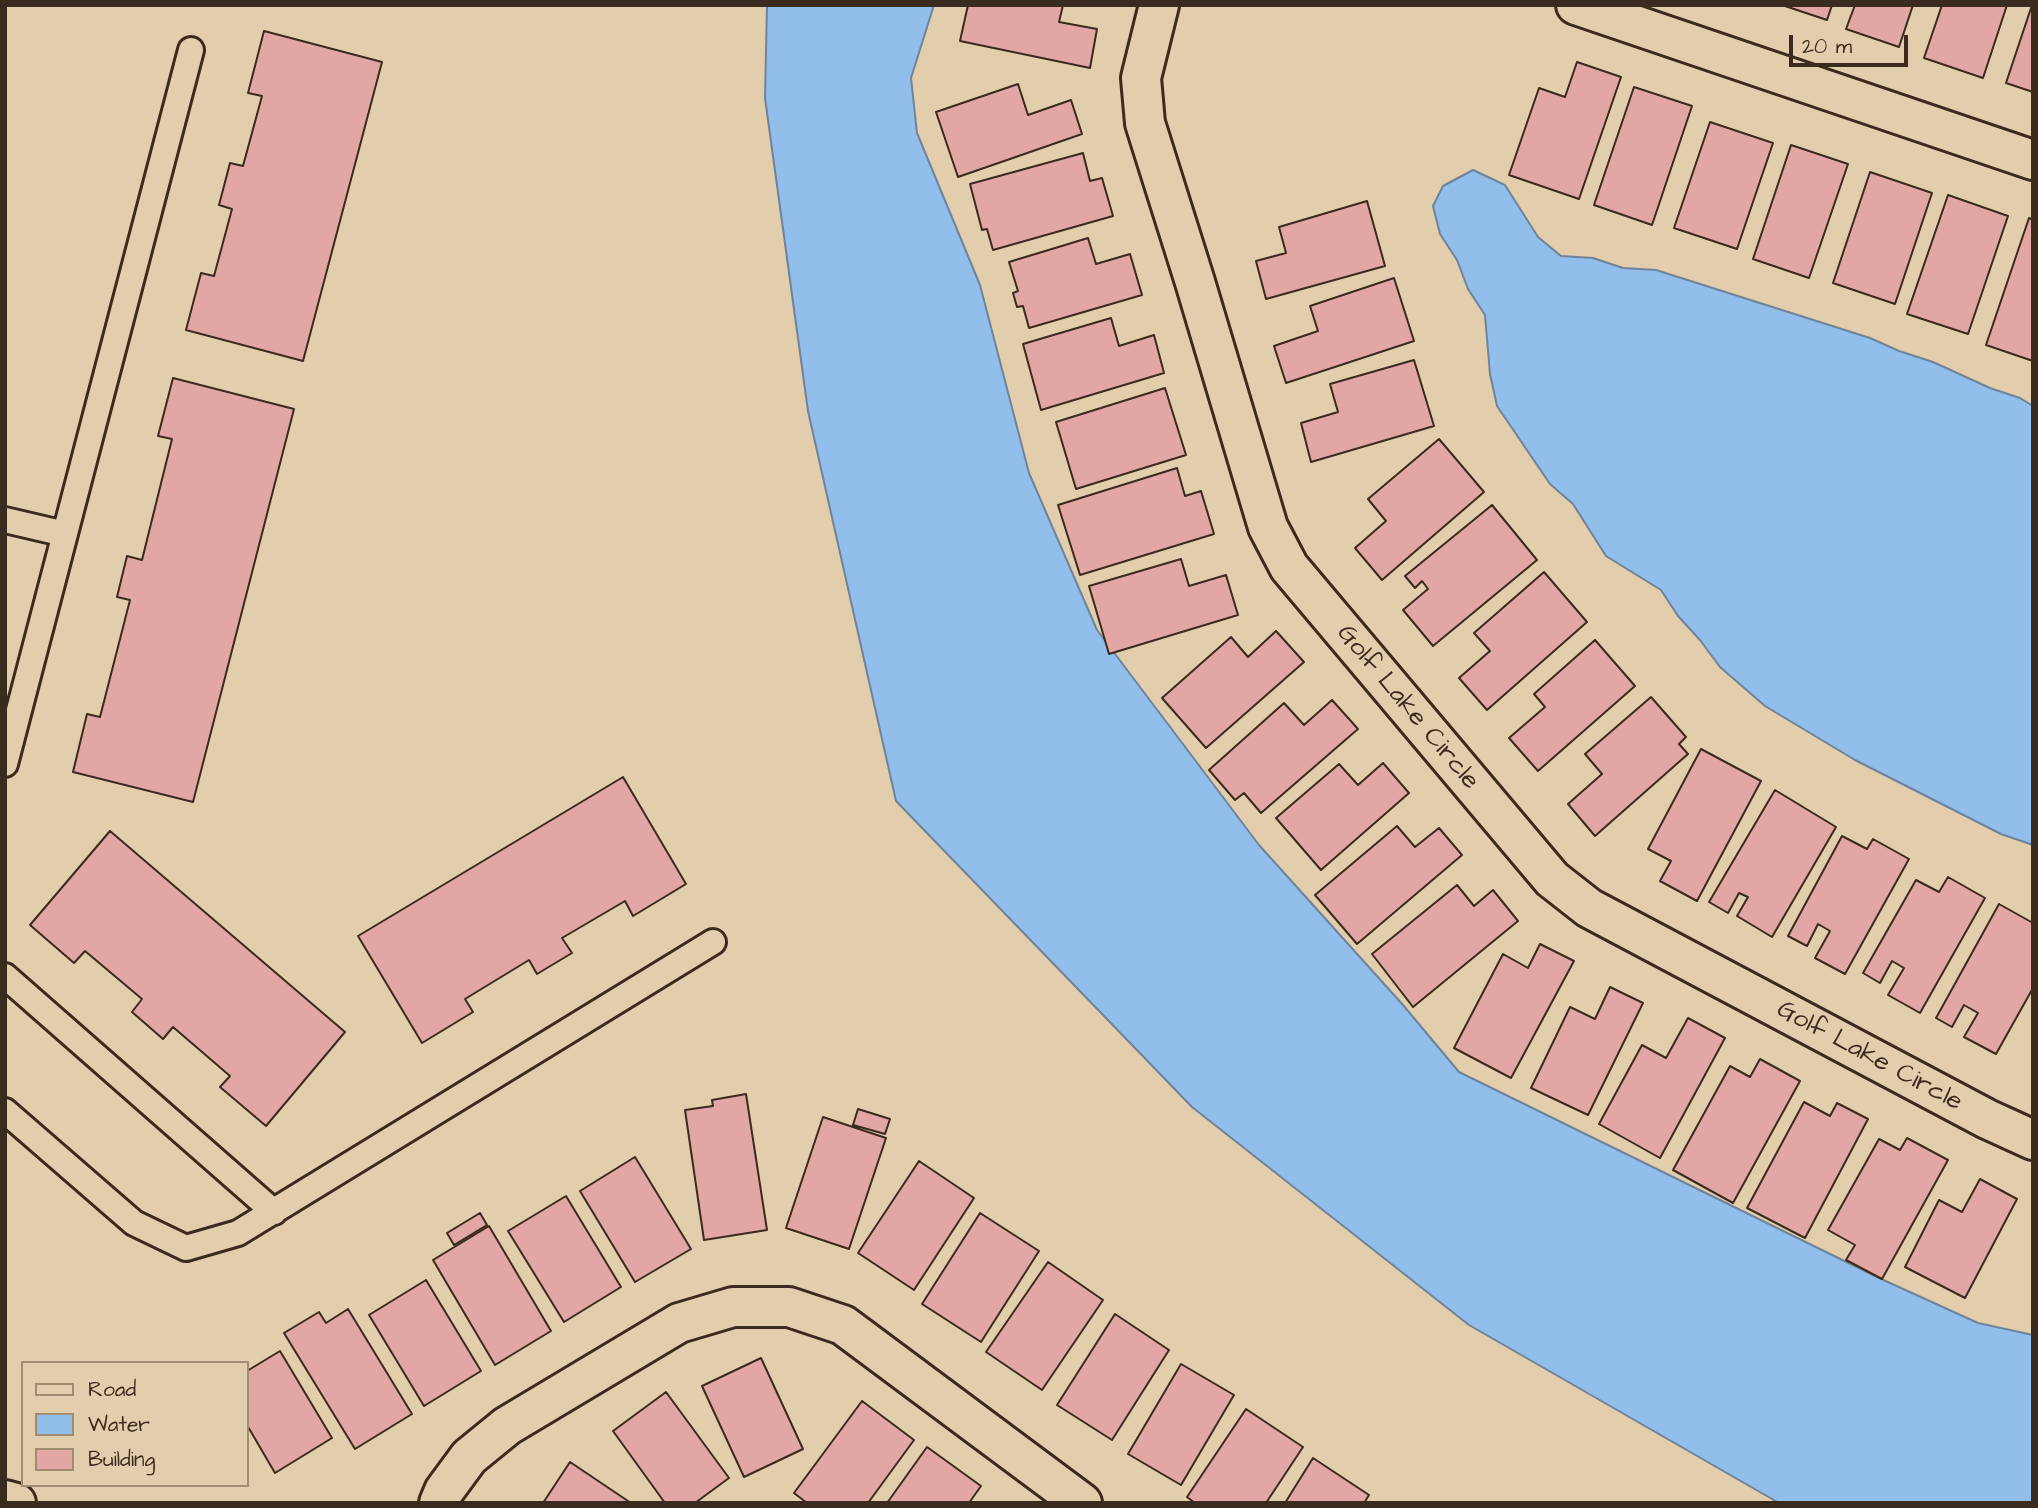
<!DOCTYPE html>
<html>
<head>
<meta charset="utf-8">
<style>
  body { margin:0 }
  #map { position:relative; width:2038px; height:1508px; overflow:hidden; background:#e2cdac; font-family:"Architects Daughter",sans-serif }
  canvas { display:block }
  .frame { position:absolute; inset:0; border:7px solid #3b2a1e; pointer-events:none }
  .legend { position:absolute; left:21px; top:1361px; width:228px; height:126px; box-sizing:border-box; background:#e2cdac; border:2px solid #9f8c73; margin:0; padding:9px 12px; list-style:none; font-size:21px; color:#3b2a1e }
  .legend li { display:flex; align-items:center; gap:14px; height:35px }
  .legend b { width:35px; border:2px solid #9f8c73 }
  .scale { position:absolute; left:1789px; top:35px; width:119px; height:32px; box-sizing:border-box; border:4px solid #3b2a1e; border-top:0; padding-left:9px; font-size:21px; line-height:24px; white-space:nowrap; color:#3b2a1e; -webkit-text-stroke:5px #e2cdac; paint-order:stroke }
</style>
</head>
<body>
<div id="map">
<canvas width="2038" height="1508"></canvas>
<div class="frame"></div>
<ul class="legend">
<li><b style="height:9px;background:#e2cdac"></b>Road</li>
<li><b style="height:19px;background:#92beeb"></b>Water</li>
<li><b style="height:19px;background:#e2a7a5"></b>Building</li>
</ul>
<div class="scale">20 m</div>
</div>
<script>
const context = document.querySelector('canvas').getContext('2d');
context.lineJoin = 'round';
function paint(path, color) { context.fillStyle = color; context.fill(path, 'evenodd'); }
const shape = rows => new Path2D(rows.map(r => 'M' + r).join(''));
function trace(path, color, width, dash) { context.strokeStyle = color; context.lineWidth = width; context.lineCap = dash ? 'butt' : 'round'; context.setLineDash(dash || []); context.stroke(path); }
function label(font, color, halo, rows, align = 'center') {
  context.font = font + ' "Architects Daughter",sans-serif'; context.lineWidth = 5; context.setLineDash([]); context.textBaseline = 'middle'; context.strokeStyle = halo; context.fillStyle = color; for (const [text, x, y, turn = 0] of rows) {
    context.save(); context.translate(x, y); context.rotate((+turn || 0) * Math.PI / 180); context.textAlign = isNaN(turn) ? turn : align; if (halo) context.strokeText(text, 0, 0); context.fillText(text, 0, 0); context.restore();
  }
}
const water = shape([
  [767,5,934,5,911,78,917,133,980,285,1029,473,1097,630,1259,845,1403,1005,1459,1072,1879,1278,1978,1323,2033,1335,2033,1503,1779,1503,1469,1325,1192,1107,896,801,808,411,765,98,767,5],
  [1473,170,1505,185,1538,237,1561,256,1593,258,1623,268,1656,270,1870,338,1899,351,1933,362,1990,388,2020,398,2033,406,2033,845,2001,834,1855,760,1765,706,1720,667,1700,640,1678,616,1661,590,1606,556,1573,504,1550,484,1497,406,1490,374,1485,315,1468,289,1457,260,1440,234,1433,206,1443,186,1473,170]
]);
paint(water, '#92beeb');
trace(water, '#6f8399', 2);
const building = shape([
  [968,5,1063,5,1059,22,1097,29,1090,68,960,41,968,5],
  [1782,5,1832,5,1827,20,1782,5],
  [1855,5,1913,5,1899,47,1846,29,1855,5],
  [1942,5,2007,5,1983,78,1924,58,1942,5],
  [2032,5,2033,5,2033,92,2006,83,2032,5],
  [264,31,382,62,303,361,186,330,201,273,214,276,232,209,219,205,230,163,243,166,262,96,248,93,264,31],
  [1577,62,1621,77,1579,199,1509,175,1539,88,1565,97,1577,62],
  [1018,84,1028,115,1071,100,1082,134,958,177,936,112,1018,84],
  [1634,87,1692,106,1652,225,1594,205,1634,87],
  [1710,122,1773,143,1737,249,1674,228,1710,122],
  [1791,145,1848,164,1809,278,1753,259,1791,145],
  [1083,153,1090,181,1102,178,1113,216,993,250,987,229,982,230,970,184,1083,153],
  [1870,172,1932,193,1895,304,1833,283,1870,172],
  [1948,195,2008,216,1968,334,1907,314,1948,195],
  [1367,201,1385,266,1266,299,1256,261,1286,253,1279,227,1367,201],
  [2029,218,2033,220,2033,361,1986,345,2029,218],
  [1088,238,1096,264,1130,254,1142,295,1029,328,1023,306,1017,307,1013,293,1018,291,1009,262,1088,238],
  [1394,278,1414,341,1286,383,1274,346,1318,331,1310,306,1394,278],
  [1111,318,1119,346,1154,335,1164,373,1041,410,1023,344,1111,318],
  [1414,360,1434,426,1311,462,1301,423,1338,412,1330,384,1414,360],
  [173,378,294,409,193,802,73,772,87,714,100,717,130,600,117,597,127,556,142,560,172,439,158,436,173,378],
  [1165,388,1186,455,1076,489,1056,422,1165,388],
  [1439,439,1484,492,1382,580,1355,548,1386,521,1368,499,1439,439],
  [1177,468,1185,496,1201,491,1214,534,1080,575,1058,505,1177,468],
  [1492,505,1537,560,1433,646,1403,610,1428,589,1422,581,1415,588,1405,576,1492,505],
  [1181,559,1189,586,1226,575,1238,615,1109,654,1089,586,1181,559],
  [1544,572,1587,622,1487,710,1459,678,1490,651,1474,633,1544,572],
  [1276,631,1304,662,1206,748,1162,698,1231,637,1248,657,1276,631],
  [1595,640,1635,686,1538,771,1509,738,1545,707,1534,694,1595,640],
  [1651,697,1686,737,1679,744,1688,754,1595,836,1568,804,1602,774,1585,754,1651,697],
  [1332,700,1358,729,1261,813,1244,793,1235,800,1209,770,1284,703,1304,725,1332,700],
  [1701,749,1761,781,1697,901,1660,881,1671,861,1648,849,1701,749],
  [1383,763,1409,793,1321,870,1276,818,1339,764,1358,785,1383,763],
  [623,777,686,884,633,916,625,901,562,938,572,953,537,974,529,960,465,999,473,1012,422,1043,358,936,623,777],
  [1775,790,1836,827,1772,937,1737,916,1748,897,1739,893,1728,913,1709,902,1775,790],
  [1397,826,1415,847,1439,828,1462,855,1357,944,1315,895,1397,826],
  [110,831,345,1032,266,1126,220,1087,230,1076,173,1027,163,1039,132,1012,142,999,85,951,74,963,30,925,110,831],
  [1842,836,1867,849,1873,839,1909,859,1845,974,1815,958,1830,931,1818,924,1807,946,1788,936,1842,836],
  [1948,877,1985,898,1920,1013,1888,995,1904,968,1892,961,1880,983,1863,973,1916,880,1939,892,1948,877],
  [1457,885,1474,906,1493,890,1518,921,1413,1007,1372,954,1457,885],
  [1999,904,2033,923,2033,988,1996,1054,1964,1037,1978,1013,1964,1005,1952,1027,1936,1018,1999,904],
  [1540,944,1574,961,1511,1078,1454,1048,1503,954,1528,968,1540,944],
  [1610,987,1643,1003,1588,1115,1531,1088,1570,1007,1595,1019,1610,987],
  [1688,1018,1725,1038,1660,1158,1599,1124,1642,1045,1666,1058,1688,1018],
  [1760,1059,1800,1081,1733,1203,1673,1170,1730,1066,1750,1077,1760,1059],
  [746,1094,767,1230,704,1240,685,1110,713,1106,712,1100,746,1094],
  [1804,1102,1830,1116,1837,1103,1868,1119,1805,1238,1747,1208,1804,1102],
  [858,1109,890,1119,885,1134,853,1125,858,1109],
  [823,1117,886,1138,849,1249,786,1228,823,1117],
  [1907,1138,1948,1160,1882,1279,1846,1260,1855,1245,1828,1230,1879,1139,1900,1150,1907,1138],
  [635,1157,691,1249,635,1282,580,1191,635,1157],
  [919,1161,974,1198,914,1290,858,1253,919,1161],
  [1980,1179,2017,1199,1965,1298,1905,1267,1939,1200,1962,1212,1980,1179],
  [566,1196,621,1287,564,1322,508,1231,566,1196],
  [480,1213,487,1225,454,1245,447,1233,480,1213],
  [980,1213,1039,1251,981,1342,922,1304,980,1213],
  [489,1226,551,1331,495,1365,433,1260,489,1226],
  [1048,1262,1103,1300,1042,1390,986,1352,1048,1262],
  [426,1280,481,1371,424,1406,369,1315,426,1280],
  [348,1309,412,1414,355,1449,284,1333,319,1312,326,1323,348,1309],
  [1115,1314,1169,1350,1112,1440,1057,1405,1115,1314],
  [280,1351,332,1438,275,1473,247,1425,247,1371,280,1351],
  [761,1358,803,1449,744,1477,702,1386,761,1358],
  [1181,1364,1234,1395,1181,1485,1128,1454,1181,1364],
  [666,1392,729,1478,695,1503,665,1503,613,1431,666,1392],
  [862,1401,914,1440,868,1503,807,1503,794,1493,862,1401],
  [1246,1409,1303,1447,1266,1503,1195,1503,1187,1497,1246,1409],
  [927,1447,981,1486,969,1503,887,1503,927,1447],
  [1313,1458,1369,1495,1364,1503,1285,1503,1313,1458],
  [570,1462,631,1503,543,1503,570,1462]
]);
paint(building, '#e2a7a5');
trace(building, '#3b2a1e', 2);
const service = shape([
  [5,520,65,534],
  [5,764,191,50],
  [5,976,274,1212],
  [5,1111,134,1223,186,1248,238,1233,713,942]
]);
const minor = shape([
  [1159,5,1141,78,1145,123,1195,282,1268,527,1289,567,1552,879,1589,908,1987,1119,2033,1140],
  [1576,5,2033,160],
  [5,1500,16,1503],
  [439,1503,444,1491,469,1457,507,1426,679,1323,733,1307,789,1307,843,1325,1082,1503]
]);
trace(service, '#3b2a1e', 30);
trace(minor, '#3b2a1e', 44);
trace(service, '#e2cdac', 24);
trace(minor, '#e2cdac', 38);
label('26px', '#3b2a1e', '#e2cdac', [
  ["Golf Lake Circle",1407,708,50],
  ["Golf Lake Circle",1869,1057,28]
]);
</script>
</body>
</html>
